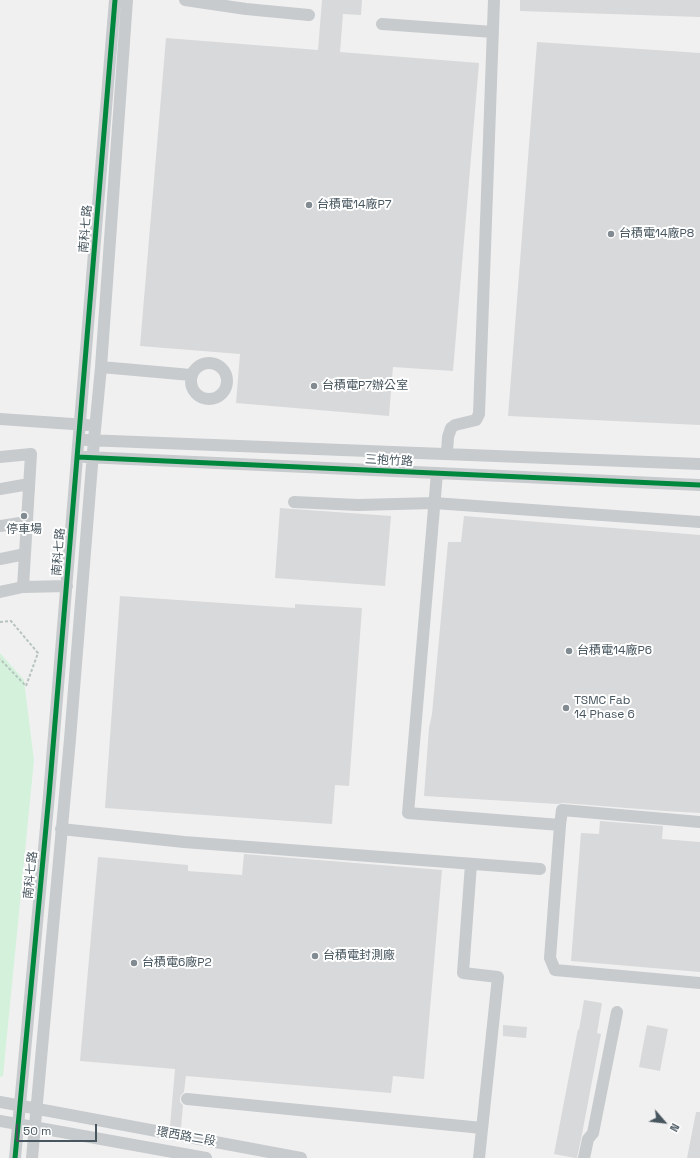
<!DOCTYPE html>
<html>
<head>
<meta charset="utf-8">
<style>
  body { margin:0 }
  #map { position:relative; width:700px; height:1158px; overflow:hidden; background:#f1f0f0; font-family:"Space Grotesk",sans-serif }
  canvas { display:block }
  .north { position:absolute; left:644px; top:1102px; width:40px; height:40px; -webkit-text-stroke:3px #fff; paint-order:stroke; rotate:118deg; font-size:11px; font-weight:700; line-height:16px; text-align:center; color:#46555e }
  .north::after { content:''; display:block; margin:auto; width:14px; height:18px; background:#46555e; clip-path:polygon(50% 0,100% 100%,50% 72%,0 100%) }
  .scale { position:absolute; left:16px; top:1124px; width:81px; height:18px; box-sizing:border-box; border:2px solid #46555e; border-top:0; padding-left:5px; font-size:12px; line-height:14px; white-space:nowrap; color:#46555e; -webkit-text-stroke:3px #fff; paint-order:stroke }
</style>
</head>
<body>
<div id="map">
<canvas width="700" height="1158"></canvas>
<div class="north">N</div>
<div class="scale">50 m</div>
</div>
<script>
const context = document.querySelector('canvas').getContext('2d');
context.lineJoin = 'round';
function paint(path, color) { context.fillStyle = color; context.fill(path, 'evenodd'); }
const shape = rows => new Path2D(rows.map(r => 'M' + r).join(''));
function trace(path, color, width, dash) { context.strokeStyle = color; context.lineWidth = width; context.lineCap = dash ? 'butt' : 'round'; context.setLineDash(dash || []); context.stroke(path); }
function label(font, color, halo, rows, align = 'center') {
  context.font = font + ' "Space Grotesk","Noto Sans TC",sans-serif'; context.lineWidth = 4; context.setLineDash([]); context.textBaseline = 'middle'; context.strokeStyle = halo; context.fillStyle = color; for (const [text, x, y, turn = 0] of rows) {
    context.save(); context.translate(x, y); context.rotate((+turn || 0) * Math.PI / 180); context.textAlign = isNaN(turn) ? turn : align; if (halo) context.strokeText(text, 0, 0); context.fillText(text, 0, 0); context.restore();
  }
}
paint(shape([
  [0,653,24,680,34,760,3,1076,0,1077]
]), '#d4f1dc');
paint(shape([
  [322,0,362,0,361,15,343,14,340,52,479,63,453,371,393,367,389,416,236,403,240,354,140,346,166,38,318,50],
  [520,0,700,0,700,17,520,11],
  [537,42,700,53,700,425,508,416],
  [280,508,391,516,385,586,275,578],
  [464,516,700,535,700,813,665,811,563,803,558,804,424,796,429,728,432,714,448,542,461,542],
  [120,596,295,608,295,604,362,608,349,786,335,785,332,824,105,808],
  [600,821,663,826,662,839,700,842,700,972,571,961,581,833,599,834],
  [244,854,442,870,424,1079,393,1076,391,1093,186,1076,184,1092,181,1095,180,1099,180,1102,183,1105,181,1128,170,1126,175,1069,80,1061,98,857,188,865,188,871,242,875],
  [584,1000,602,1003,597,1033,601,1034,582,1134,577,1158,575,1158,554,1154,578,1029,579,1030],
  [503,1025,527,1027,526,1038,503,1036],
  [647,1025,668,1029,660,1071,639,1067],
  [696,1112,700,1112,700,1158,687,1158]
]), '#d8d9da');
trace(shape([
  [0,622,11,621,38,653,26,686,0,659]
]), '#b6c4bf', 2, [3, 2]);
trace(shape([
  [185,0,246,9,309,15],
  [382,24,493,32],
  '191 381a18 18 0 1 1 36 0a18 18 0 1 1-36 0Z',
  [101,367,191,375],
  [0,419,87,425],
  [86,440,700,464],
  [447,453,448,437,451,428,455,425,476,420,479,414,494,0],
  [0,457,31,454,23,587],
  [85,457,700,485],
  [437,473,408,813,560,825,562,810,700,822],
  [0,489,29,484],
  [294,502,358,505,434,503,700,522],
  [0,526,26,522],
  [0,559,25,554],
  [0,592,23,587,67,586],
  [560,825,550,958,555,970,700,983],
  [61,829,184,842,540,869],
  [471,864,463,973,498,977,479,1158],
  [187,1099,482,1128],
  [0,1102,301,1158],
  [0,1121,206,1158],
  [15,1158,49,795,115,0],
  [32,1158,70,739,94,440,101,367,127,0],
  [584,1158,588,1139,593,1133,617,1012]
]), '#c7cbcd', 12);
trace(shape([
  [77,457,700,485],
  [15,1158,49,795,115,0]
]), '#00873e', 5);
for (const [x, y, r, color] of [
  [309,205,4,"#828b91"],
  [611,234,4,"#828b91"],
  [314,386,4,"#828b91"],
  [24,516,4,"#828b91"],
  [569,651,4,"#828b91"],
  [566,708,4,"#828b91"],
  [315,956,4,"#828b91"],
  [134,963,4,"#828b91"]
]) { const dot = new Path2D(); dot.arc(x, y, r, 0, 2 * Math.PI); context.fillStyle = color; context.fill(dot); trace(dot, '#fff', 1.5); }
label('12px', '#46555e', '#fff', [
  ["台積電14廠P7",317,205],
  ["台積電14廠P8",619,234],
  ["台積電P7辦公室",322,386],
  ["停車場",24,530,"center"],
  ["台積電14廠P6",577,651],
  ["TSMC Fab",574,701],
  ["14 Phase 6",574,715],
  ["台積電封測廠",323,956],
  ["台積電6廠P2",142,963]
], 'left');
label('12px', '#46555e', '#fff', [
  ["南科七路",86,229,-85],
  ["三抱竹路",389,461,3],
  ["南科七路",59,552,-85],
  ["南科七路",31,875,-84],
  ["環西路二段",186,1137,10]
]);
</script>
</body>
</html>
